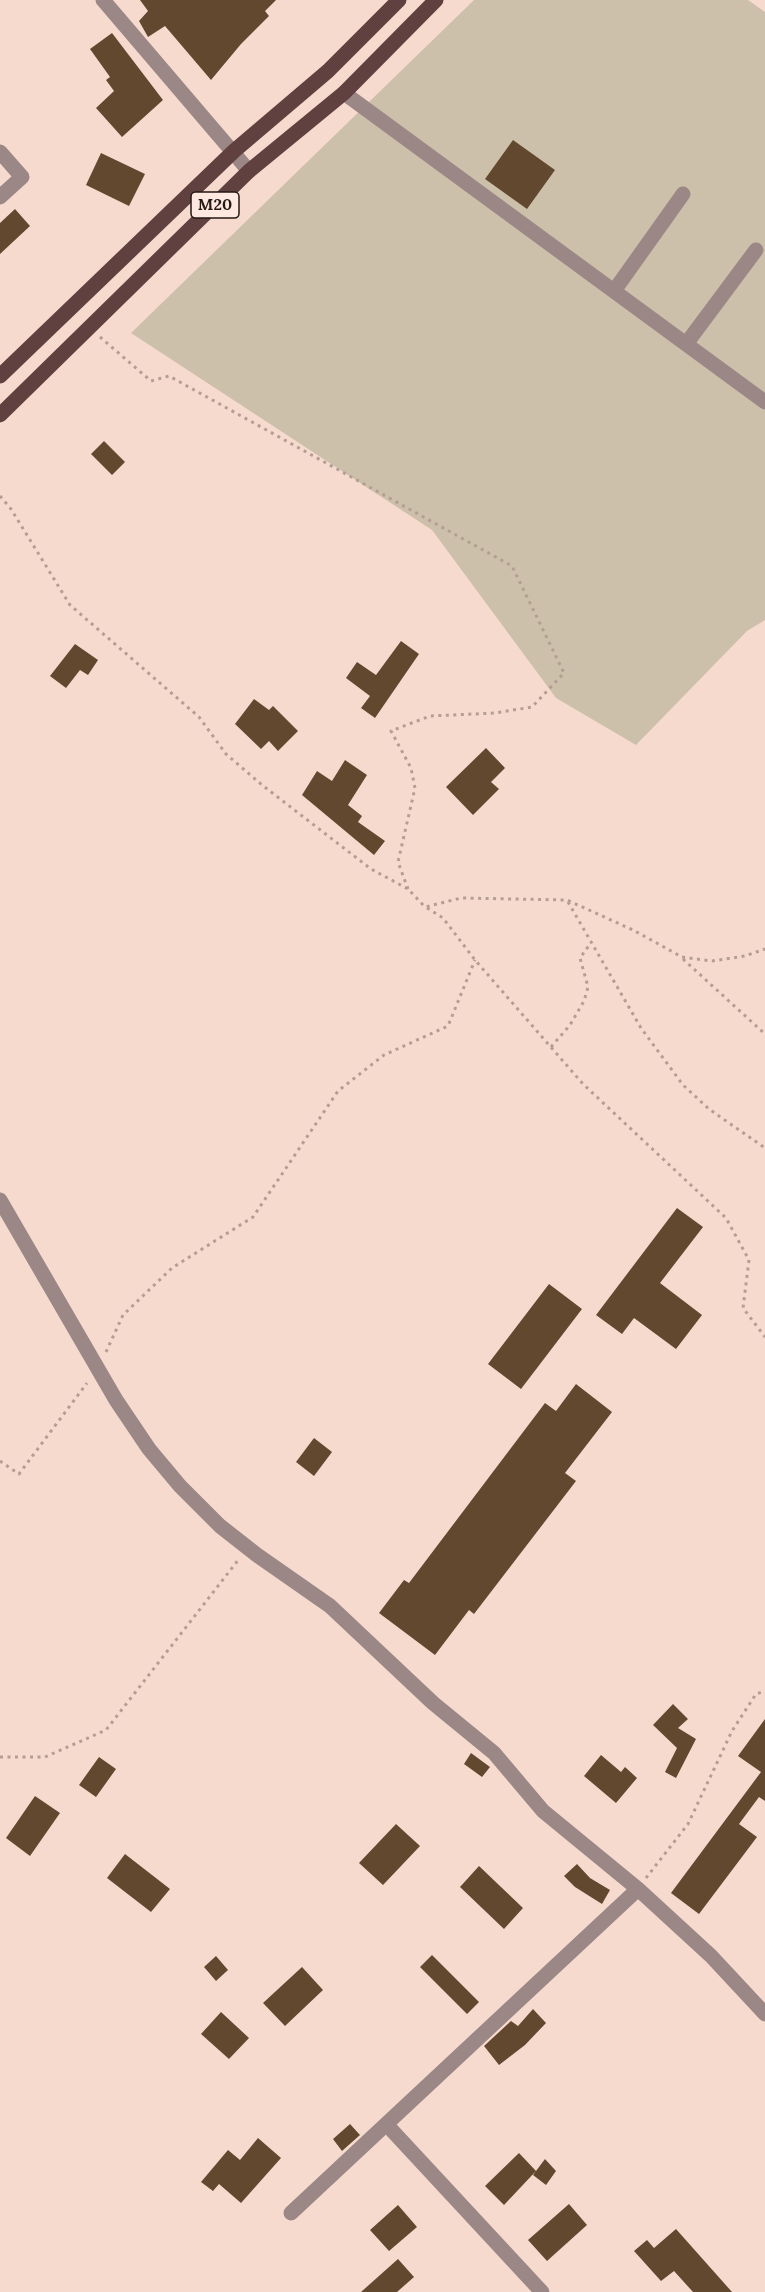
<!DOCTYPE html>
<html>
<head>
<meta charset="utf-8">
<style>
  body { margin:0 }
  canvas { display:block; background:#f6dace }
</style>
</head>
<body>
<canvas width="765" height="2292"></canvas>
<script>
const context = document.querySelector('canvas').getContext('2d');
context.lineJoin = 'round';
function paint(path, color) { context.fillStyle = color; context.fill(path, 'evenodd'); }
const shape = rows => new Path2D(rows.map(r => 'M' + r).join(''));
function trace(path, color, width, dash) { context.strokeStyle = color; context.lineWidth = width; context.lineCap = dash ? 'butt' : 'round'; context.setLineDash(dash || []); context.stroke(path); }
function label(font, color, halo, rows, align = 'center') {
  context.font = font + ' Lora,serif'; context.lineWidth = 6; context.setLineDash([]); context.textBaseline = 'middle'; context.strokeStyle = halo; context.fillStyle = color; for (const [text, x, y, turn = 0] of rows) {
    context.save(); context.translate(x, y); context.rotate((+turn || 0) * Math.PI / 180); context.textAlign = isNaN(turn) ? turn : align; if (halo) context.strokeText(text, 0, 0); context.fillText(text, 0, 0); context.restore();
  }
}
paint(shape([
  [474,0,748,0,765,12,765,620,747,631,636,745,556,698,432,530,131,333]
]), '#cdc0ab');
paint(shape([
  [140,0,276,0,265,11,269,16,241,44,211,80,165,26,148,37,139,21,148,11],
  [112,33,163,100,122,137,96,108,114,91,106,80,110,77,90,49],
  [513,140,555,170,527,209,485,179],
  [101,153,145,174,129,206,86,185],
  [15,209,30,226,0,254,0,223],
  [104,441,125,462,112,475,91,454],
  [401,641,419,654,375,718,361,708,370,696,346,678,357,662,376,675],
  [75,644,98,660,88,675,80,670,66,688,50,676],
  [254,699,269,710,273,706,298,731,278,751,269,741,261,749,235,724],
  [486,748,505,768,491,782,499,789,473,815,446,787],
  [345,760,367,775,348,805,362,816,358,822,385,841,374,855,302,795,317,771,332,781],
  [677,1208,703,1227,660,1283,702,1315,676,1349,634,1318,622,1334,596,1315],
  [549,1284,582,1309,521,1389,488,1364],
  [576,1384,612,1412,565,1473,576,1481,474,1614,469,1610,435,1655,379,1613,404,1580,409,1583,545,1403,556,1411],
  [314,1438,332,1452,314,1476,296,1462],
  [673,1704,688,1719,678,1728,696,1739,676,1778,665,1772,677,1748,653,1725],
  [765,1719,765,1801,759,1797,739,1824,757,1837,699,1914,671,1893,761,1772,738,1756],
  [471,1753,490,1767,482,1777,464,1764],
  [601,1755,621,1772,625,1767,637,1778,616,1803,584,1776],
  [99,1757,116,1769,96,1797,79,1785],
  [35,1796,60,1813,30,1856,6,1838],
  [396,1824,420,1846,383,1885,359,1863],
  [125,1854,170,1889,151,1912,107,1878],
  [577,1864,590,1878,610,1890,602,1904,575,1887,564,1876],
  [479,1866,523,1908,504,1929,460,1887],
  [432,1955,479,2002,467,2014,420,1967],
  [216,1956,228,1970,216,1981,204,1967],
  [302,1967,323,1990,285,2026,263,2003],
  [533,2009,546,2023,525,2045,499,2065,484,2046,511,2021,518,2026],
  [221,2012,249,2038,229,2059,201,2034],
  [350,2124,360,2135,342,2151,333,2139],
  [258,2138,281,2158,241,2203,219,2184,213,2191,201,2182,228,2150,240,2160],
  [519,2153,536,2171,504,2205,485,2186],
  [545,2159,556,2171,546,2185,533,2175],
  [569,2204,587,2225,547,2261,528,2240],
  [398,2205,417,2227,389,2251,370,2230],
  [676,2229,732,2292,693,2292,674,2271,661,2281,634,2251,647,2240,654,2248],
  [398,2259,414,2277,397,2292,361,2292]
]), '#634830');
trace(shape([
  [100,337,151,381,169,376,512,566,564,673,532,707,495,713,430,716,391,731,411,768,415,788,398,862,408,889],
  [0,496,11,509,70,605,199,717,226,754,262,785,371,869,408,889,425,907,461,898,567,900,633,930,682,957,712,961,745,956,765,949],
  [568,902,641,1028,683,1085,709,1109,765,1148],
  [427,908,443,918,475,960,583,1084,726,1218,749,1260,743,1308,765,1337],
  [683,959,765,1034],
  [551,1047,570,1025,584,1001,588,987,580,958,590,944],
  [106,1352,123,1315,172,1268,253,1217,338,1091,384,1055,448,1026,475,960],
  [0,1461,19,1474,87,1383],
  [0,1757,45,1757,106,1730,239,1559],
  [646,1878,688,1824,732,1731,756,1694,765,1691]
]), '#b49e94', 3, [3, 4.5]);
trace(shape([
  [103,0,249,171],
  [344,93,765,402],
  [0,152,22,177,0,197],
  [614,291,683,194],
  [686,344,756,250],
  [0,1200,116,1400,149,1449,180,1486,220,1526,257,1555,330,1606,433,1703,494,1753,543,1811,638,1889,711,1956,765,2014],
  [387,2125,542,2292],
  [291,2213,638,1889]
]), '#9b8886', 15);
trace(shape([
  [0,376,234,151,328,71,399,0],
  [0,415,249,171,344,93,436,0]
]), '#60413f', 15);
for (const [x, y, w] of [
  [215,205,48]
]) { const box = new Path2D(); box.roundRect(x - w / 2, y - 13, w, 26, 4.5); context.fillStyle = '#ffe8df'; context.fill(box); trace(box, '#231915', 1.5); }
label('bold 16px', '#231915', null, [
  ["M20",215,205]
]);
</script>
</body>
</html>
